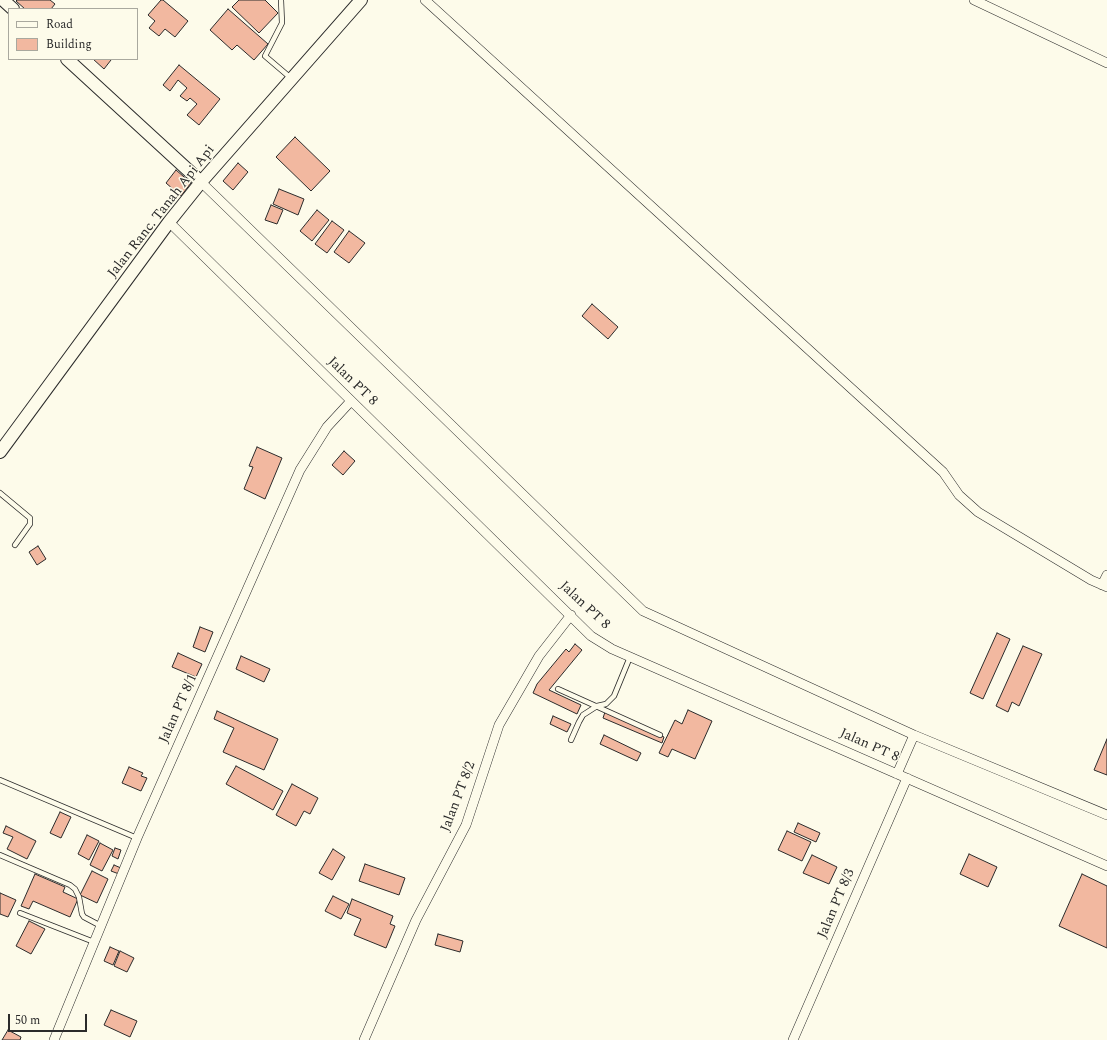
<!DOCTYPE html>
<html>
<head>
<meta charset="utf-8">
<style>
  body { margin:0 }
  #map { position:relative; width:1107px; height:1040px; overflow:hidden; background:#fdfbea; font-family:Spectral,serif }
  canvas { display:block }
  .legend { position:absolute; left:8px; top:8px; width:130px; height:52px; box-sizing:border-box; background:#fdfbea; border:1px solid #a9a89e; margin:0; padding:5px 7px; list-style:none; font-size:12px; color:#2b2b2b }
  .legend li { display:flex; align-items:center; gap:8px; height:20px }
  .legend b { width:20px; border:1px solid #a9a89e }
  .scale { position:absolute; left:8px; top:1014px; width:79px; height:18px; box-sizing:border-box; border:2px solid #2b2b2b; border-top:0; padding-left:5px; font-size:12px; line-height:14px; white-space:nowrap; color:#2b2b2b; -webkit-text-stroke:3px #fdfbea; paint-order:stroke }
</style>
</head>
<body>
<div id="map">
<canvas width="1107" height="1040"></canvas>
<ul class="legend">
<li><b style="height:5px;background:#fdfbea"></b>Road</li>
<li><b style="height:11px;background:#f2b8a0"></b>Building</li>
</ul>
<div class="scale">50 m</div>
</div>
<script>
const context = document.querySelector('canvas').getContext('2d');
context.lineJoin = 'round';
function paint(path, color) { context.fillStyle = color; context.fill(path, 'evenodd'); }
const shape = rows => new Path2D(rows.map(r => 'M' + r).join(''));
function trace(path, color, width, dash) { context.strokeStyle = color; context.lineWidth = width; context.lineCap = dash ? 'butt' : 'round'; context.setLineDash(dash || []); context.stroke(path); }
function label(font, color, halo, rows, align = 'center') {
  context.font = font + ' Spectral,serif'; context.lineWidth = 3; context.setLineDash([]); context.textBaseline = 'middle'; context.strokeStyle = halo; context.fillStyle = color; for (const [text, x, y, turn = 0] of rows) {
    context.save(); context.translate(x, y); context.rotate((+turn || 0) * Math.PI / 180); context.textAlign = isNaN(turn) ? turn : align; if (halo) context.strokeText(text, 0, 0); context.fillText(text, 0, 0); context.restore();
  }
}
const building = shape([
  [17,0,50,0,55,4,51,9,25,9,16,1,17,0],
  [161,0,163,0,188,21,175,37,165,29,159,36,149,28,155,21,148,15,161,0],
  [239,0,265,0,278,13,259,33,232,7,239,0],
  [228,9,268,44,254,60,237,45,232,50,210,30,228,9],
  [93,59,111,59,111,60,104,69,93,59],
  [179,65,220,99,199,125,187,115,197,104,190,98,187,101,180,96,187,88,178,80,170,91,163,85,179,65],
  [295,137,330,171,311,191,276,157,295,137],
  [238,163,248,172,233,190,223,181,238,163],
  [176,170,191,183,181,196,166,183,176,170],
  [279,189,304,199,298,215,273,204,279,189],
  [271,205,283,210,277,224,265,220,271,205],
  [317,210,329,220,312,241,300,231,317,210],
  [332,221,344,230,327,253,315,244,332,221],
  [349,231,365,243,349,263,334,252,349,231],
  [592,304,618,327,608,339,582,316,592,304],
  [257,447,282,458,265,499,244,489,253,467,249,466,257,447],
  [344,451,355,461,343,475,332,465,344,451],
  [38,546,46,559,37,565,29,552,38,546],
  [200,627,213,632,205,652,193,647,200,627],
  [997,633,1010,639,983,699,970,693,997,633],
  [575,644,582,650,549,690,581,705,577,714,533,693,537,684,566,649,569,652,575,644],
  [1023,646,1042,654,1019,706,1012,702,1008,712,996,706,1023,646],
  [178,653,202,664,196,677,172,667,178,653],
  [241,656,270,669,264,682,236,669,241,656],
  [688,710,712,721,695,759,672,749,668,757,659,753,675,720,682,724,688,710],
  [217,711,278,739,264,770,223,752,234,728,214,719,217,711],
  [605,712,664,737,662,743,603,718,605,712],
  [553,716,571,724,567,732,550,724,553,716],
  [604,735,641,753,637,761,600,744,604,735],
  [1107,739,1107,775,1094,770,1107,739],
  [236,766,283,791,273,810,226,784,236,766],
  [129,767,143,773,141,776,147,778,141,791,122,783,129,767],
  [292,784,318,798,310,814,304,811,296,826,276,815,292,784],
  [60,812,71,817,61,838,50,833,60,812],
  [798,823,820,833,816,842,794,832,798,823],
  [6,826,36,841,27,859,7,849,13,837,3,833,6,826],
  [787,831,811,842,802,861,778,850,787,831],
  [87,835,99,841,89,860,78,854,87,835],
  [100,843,113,850,102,871,90,865,100,843],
  [115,848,121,850,118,859,112,856,115,848],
  [333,849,345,857,332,880,319,873,333,849],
  [969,854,997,867,988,887,960,874,969,854],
  [812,855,837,867,829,884,803,873,812,855],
  [365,864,405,878,399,895,359,881,365,864],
  [114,865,121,868,119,874,111,871,114,865],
  [92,871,108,879,97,903,80,895,92,871],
  [35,874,65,887,63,892,78,899,70,917,33,901,29,909,21,906,35,874],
  [1082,874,1107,886,1107,948,1059,926,1082,874],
  [0,893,16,900,8,917,0,914,0,893],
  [333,896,349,904,341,919,325,911,333,896],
  [352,899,393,916,390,924,395,926,386,948,354,935,361,919,347,913,352,899],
  [29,921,45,929,31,954,16,946,29,921],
  [438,934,463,941,460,952,435,945,438,934],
  [110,947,119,951,113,965,104,961,110,947],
  [120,951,134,958,127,972,114,966,120,951],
  [111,1010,137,1021,130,1037,104,1025,111,1010],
  [8,1030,21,1037,20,1040,2,1040,8,1030]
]);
paint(building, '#f2b8a0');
trace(building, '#2b2b2b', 1);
const service = shape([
  [281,0,282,23,265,56,292,79],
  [0,493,30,518,30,524,15,545],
  [558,689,660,735],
  [571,740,579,722,583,715,597,706,606,704,614,696,630,657],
  [0,780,137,838],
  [0,855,70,885,75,889,79,897,82,914,84,917,101,926],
  [20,913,94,942]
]);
const minor = shape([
  [425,0,943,472,959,495,978,512,1091,580,1107,587],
  [974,0,1107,63],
  [201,182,643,611,914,735,1107,815],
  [169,222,591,636,612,649,1107,866],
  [1102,585,1107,575],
  [897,774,914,735],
  [54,1040,137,838,300,470,327,427,351,401],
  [364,1040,416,920,466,825,499,725,539,656,571,615],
  [793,1040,907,778]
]);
const tertiary = shape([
  [3,0,13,9],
  [67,59,201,182],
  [0,452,169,222,201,182,361,0]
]);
trace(service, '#2b2b2b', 6);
trace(minor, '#2b2b2b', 10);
trace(tertiary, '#2b2b2b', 14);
trace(service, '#fdfbea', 4.5);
trace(minor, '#fdfbea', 9);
trace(tertiary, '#fdfbea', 12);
label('14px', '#2b2b2b', '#fdfbea', [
  ["Jalan Ranc. Tanah Api Api",162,212,-52],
  ["Jalan PT 8",352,382,44],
  ["Jalan PT 8",584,606,43],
  ["Jalan PT 8/1",179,709,-66],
  ["Jalan PT 8",869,746,24],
  ["Jalan PT 8/2",459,797,-69],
  ["Jalan PT 8/3",837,904,-67]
]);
</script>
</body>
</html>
